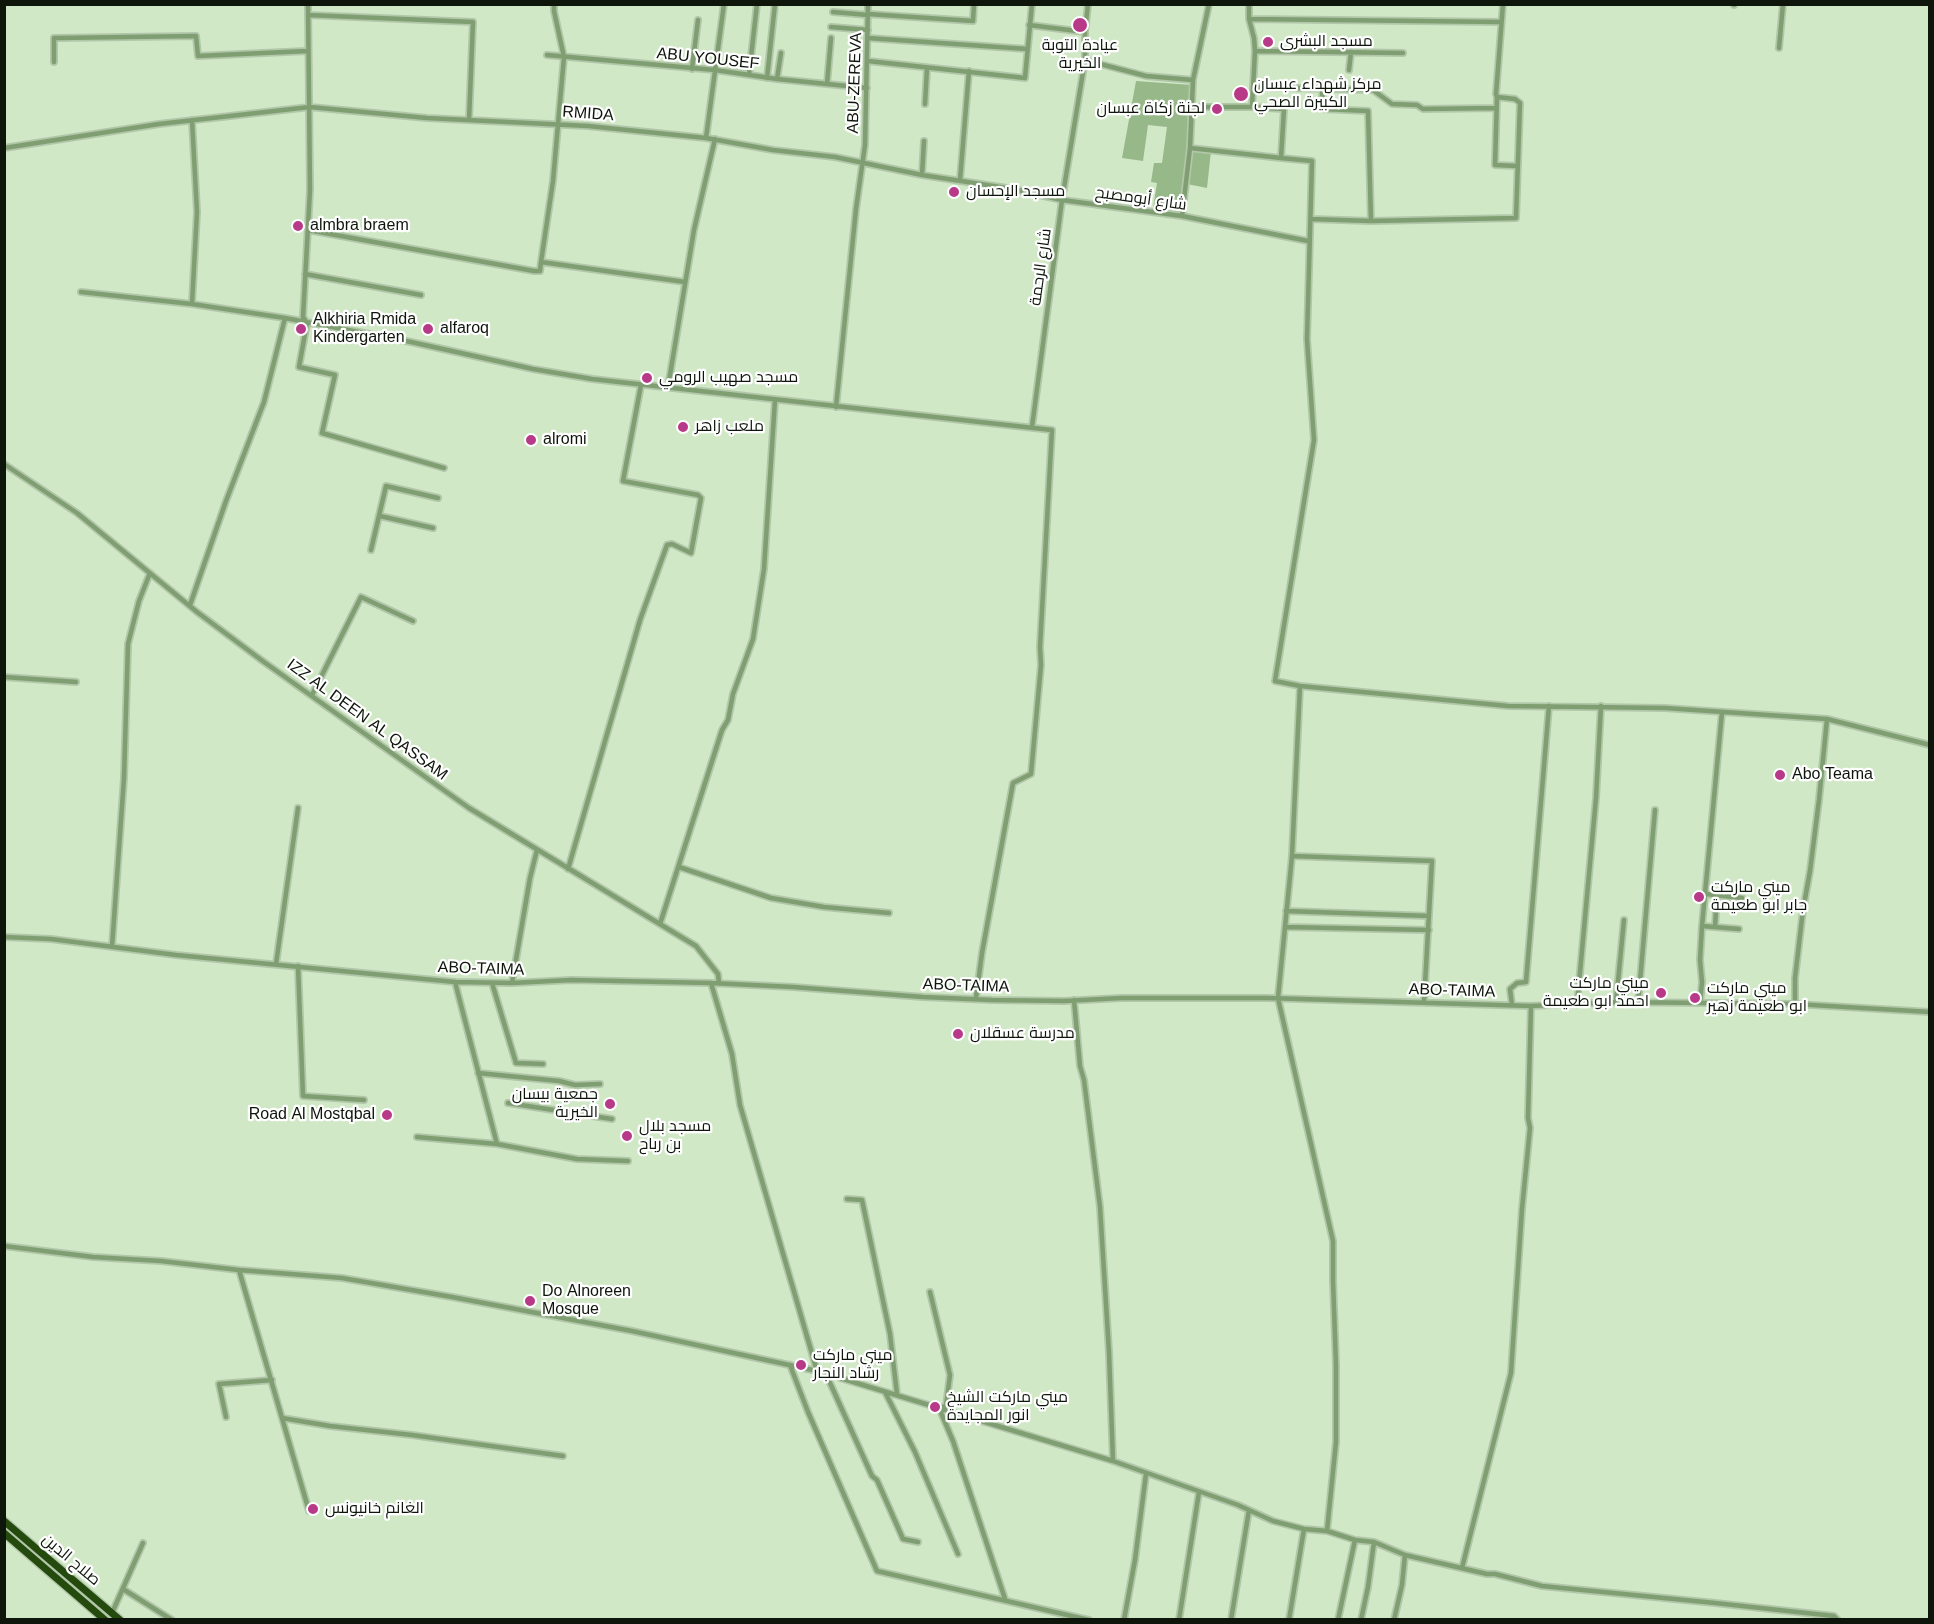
<!DOCTYPE html>
<html>
<head>
<meta charset="utf-8">
<style>
  body { margin:0 }
  #map { position:relative; width:1934px; height:1624px; overflow:hidden; background:#d1e8c7; font-family:Arial,sans-serif }
  canvas { display:block }
  .frame { position:absolute; inset:0; border:6px solid #0e160b; pointer-events:none }
</style>
</head>
<body>
<div id="map">
<canvas width="1934" height="1624"></canvas>
<div class="frame"></div>
</div>
<script>
const context = document.querySelector('canvas').getContext('2d');
context.lineJoin = 'round';
function paint(path, color) { context.fillStyle = color; context.fill(path, 'evenodd'); }
const shape = rows => new Path2D(rows.map(r => 'M' + r).join(''));
function trace(path, color, width, dash) { context.strokeStyle = color; context.lineWidth = width; context.lineCap = dash ? 'butt' : 'round'; context.setLineDash(dash || []); context.stroke(path); }
function label(font, color, halo, rows, align = 'center') {
  context.font = font + ' Arial,Cairo,sans-serif'; context.lineWidth = 4.5; context.setLineDash([]); context.textBaseline = 'middle'; context.strokeStyle = halo; context.fillStyle = color; for (const [text, x, y, turn = 0] of rows) {
    context.save(); context.translate(x, y); context.rotate((+turn || 0) * Math.PI / 180); context.textAlign = isNaN(turn) ? turn : align; if (halo) context.strokeText(text, 0, 0); context.fillText(text, 0, 0); context.restore();
  }
}
paint(shape([
  [1136,81,1192,85,1189,151,1180,212,1153,208,1157,183,1151,182,1154,163,1162,163,1167,127,1148,125,1143,161,1122,158],
  [1195,149,1211,151,1207,188,1187,184,1192,152]
]), '#97b889');
const minor = shape([
  [308,4,310,190,303,317,307,323,299,367,335,375,322,433,444,468],
  [554,4,554,11,564,57,553,181,541,262,685,282],
  [1249,4,1249,19,1254,38,1255,51,1252,107,1284,109,1281,158,1312,161,1307,339,1314,440,1275,681,1300,686,1292,856,1278,998,1333,1241,1333,1280,1336,1365,1336,1442,1327,1531],
  [1734,5,1734,4],
  [833,12,868,15],
  [868,14,973,21,974,4],
  [308,15,473,22,469,120],
  [1249,19,1501,22],
  [1029,25,1085,32],
  [831,27,868,30],
  [868,38,1027,49],
  [1779,48,1783,4],
  [1255,51,1403,53],
  [547,55,715,70,777,79,867,88],
  [1085,60,1146,76,1193,80],
  [868,61,1025,78,1032,4],
  [54,62,54,38,57,38,196,36,198,56,307,51],
  [692,69,698,20],
  [1349,70,1351,52],
  [749,75,757,4],
  [767,78,775,4],
  [777,79,781,53],
  [827,84,831,38],
  [1253,87,1373,90,1392,104,1417,105,1423,109,1496,108],
  [1322,90,1323,109,1368,111,1371,221],
  [1497,97,1495,165,1517,166],
  [925,104,927,68],
  [1192,107,1252,107],
  [706,138,724,4],
  [4,148,159,124,310,107,427,118,588,126,706,138,773,150,835,157,922,175,1013,189,1062,200,1182,216,1308,241],
  [1190,148,1281,158],
  [922,175,924,141],
  [960,180,969,71],
  [1182,216,1190,148,1193,80,1209,4],
  [1311,219,1371,221,1516,218,1520,103,1515,99,1497,97,1496,94,1503,4],
  [308,230,534,271,540,271,541,262],
  [305,274,421,295],
  [81,292,192,304,285,318,411,342,533,369,592,379,1052,430,1040,647,1041,665,1031,774,1013,783,982,953,976,998],
  [192,304,197,212,192,120],
  [668,387,694,230,715,139],
  [836,407,856,209,865,145,868,4],
  [1032,427,1062,200,1085,60,1085,32,1088,4],
  [4,464,77,513,197,612,264,662,469,808,696,946,718,974,719,983],
  [380,516,433,528],
  [371,550,386,486,438,498],
  [190,605,226,501,264,402,285,318],
  [4,677,76,682],
  [1300,686,1508,706,1665,708,1827,719,1930,745],
  [312,695,361,597,413,621],
  [1292,856,1432,861,1424,1002],
  [679,867,771,898,824,907,889,913],
  [568,869,640,620,667,545,672,544,691,553,701,498,698,495,623,481,641,385],
  [1706,894,1742,898],
  [1286,911,1429,916],
  [660,924,722,730,728,720,733,694,753,639,764,569,775,400],
  [1702,926,1722,712],
  [1285,927,1429,930],
  [1715,927,1717,895],
  [4,937,51,939,176,955,455,982,512,983,571,980,711,983,793,987,923,997,992,1000,1064,1001,1121,998,1267,998,1531,1006,1616,1002,1795,1004,1930,1012],
  [112,947,124,778,128,644,139,601,150,573],
  [276,964,298,808],
  [298,966,303,1096,364,1100],
  [455,982,497,1144],
  [492,983,516,1063,543,1064],
  [512,983,530,878,537,850],
  [711,983,732,1054,740,1105,817,1371],
  [1074,1000,1080,1066,1084,1080,1100,1207,1109,1352,1113,1461],
  [1616,1002,1624,920],
  [1700,1003,1702,982,1700,960,1702,926,1739,929],
  [1638,1004,1655,810],
  [1795,1004,1795,978,1803,910,1810,871,1819,800,1827,719],
  [1512,1005,1510,989,1517,983,1526,982,1549,706],
  [1577,1005,1596,798,1601,706],
  [478,1073,559,1081,575,1085,600,1084],
  [508,1103,612,1119],
  [417,1137,497,1144,577,1159,628,1161],
  [847,1199,862,1200,890,1334,897,1394],
  [4,1246,93,1257,161,1261,239,1270,342,1278,452,1297,632,1331,817,1371,1113,1461,1238,1505,1273,1521,1304,1529,1327,1531,1355,1540,1374,1542,1405,1555,1487,1574,1495,1574,1542,1586,1715,1603,1834,1616,1838,1620],
  [239,1270,282,1418,330,1426,412,1435,563,1456],
  [930,1292,950,1375,946,1406,939,1408,953,1441,1005,1599],
  [790,1365,808,1412,877,1571,1089,1620],
  [826,1374,872,1476,877,1480,903,1539,918,1542],
  [885,1392,915,1452,958,1554],
  [226,1417,219,1384,272,1380],
  [282,1418,309,1511],
  [1462,1568,1511,1373,1522,1209,1530,1128,1528,1118,1531,1006],
  [123,1589,172,1620],
  [112,1613,143,1543],
  [1124,1620,1135,1560,1146,1474],
  [1179,1620,1199,1492],
  [1231,1620,1249,1510],
  [1289,1620,1304,1529],
  [1338,1620,1355,1540],
  [1361,1620,1368,1587,1374,1542],
  [1394,1620,1402,1585,1405,1555]
]);
const highway = shape([
  [4,1521,120,1620],
  [4,1533,105,1620]
]);
trace(minor, '#b2c6a9', 8);
trace(highway, '#b2c6a9', 10);
trace(minor, '#7f9e71', 4.5);
trace(highway, '#254a0e', 7);
for (const [x, y, r, color] of [
  [1080,25,8,"#b73987"],
  [1268,42,6,"#b73987"],
  [1241,94,8,"#b73987"],
  [1217,109,6,"#b73987"],
  [954,192,6,"#b73987"],
  [298,226,6,"#b73987"],
  [301,329,6,"#b73987"],
  [428,329,6,"#b73987"],
  [647,378,6,"#b73987"],
  [683,427,6,"#b73987"],
  [531,440,6,"#b73987"],
  [1780,775,6,"#b73987"],
  [1699,897,6,"#b73987"],
  [1661,993,6,"#b73987"],
  [1695,998,6,"#b73987"],
  [958,1034,6,"#b73987"],
  [610,1104,6,"#b73987"],
  [387,1115,6,"#b73987"],
  [627,1136,6,"#b73987"],
  [530,1301,6,"#b73987"],
  [801,1365,6,"#b73987"],
  [935,1407,6,"#b73987"],
  [313,1509,6,"#b73987"]
]) { const dot = new Path2D(); dot.arc(x, y, r, 0, 2 * Math.PI); context.fillStyle = color; context.fill(dot); trace(dot, '#fff', 2); }
label('16px', '#0e160b', '#fff', [
  ["مسجد البشرى",1280,42],
  ["عيادة التوبة",1080,46,"center"],
  ["الخيرية",1080,64,"center"],
  ["مركز شهداء عبسان",1254,85],
  ["الكبيرة الصحي",1254,103],
  ["لجنة زكاة عبسان",1205,109,"right"],
  ["مسجد الإحسان",966,192],
  ["almbra braem",310,226],
  ["Alkhiria Rmida",313,320],
  ["Kindergarten",313,338],
  ["alfaroq",440,329],
  ["مسجد صهيب الرومي",659,378],
  ["ملعب زاهر",695,427],
  ["alromi",543,440],
  ["Abo Teama",1792,775],
  ["ميني ماركت",1711,888],
  ["جابر ابو طعيمة",1711,906],
  ["ميني ماركت",1649,984,"right"],
  ["احمد ابو طعيمة",1649,1002,"right"],
  ["ميني ماركت",1707,989],
  ["ابو طعيمة زهير",1707,1007],
  ["مدرسة عسقلان",970,1034],
  ["جمعية بيسان",598,1095,"right"],
  ["الخيرية",598,1113,"right"],
  ["Road Al Mostqbal",375,1115,"right"],
  ["مسجد بلال",639,1127],
  ["بن رباح",639,1145],
  ["Do Alnoreen",542,1292],
  ["Mosque",542,1310],
  ["ميني ماركت",813,1356],
  ["رشاد النجار",813,1374],
  ["ميني ماركت الشيخ",947,1398],
  ["انور المجايدة",947,1416],
  ["الغانم خانيونس",325,1509]
], 'left');
label('16px', '#0e160b', '#fff', [
  ["ABU YOUSEF",708,59,6],
  ["ABU-ZEREVA",855,83,-88],
  ["RMIDA",588,114,4],
  ["شارع أبومصبح",1141,199,8],
  ["شارع الرحمة",1041,267,-82],
  ["IZZ AL DEEN AL QASSAM",367,720,36],
  ["ABO-TAIMA",481,969,2],
  ["ABO-TAIMA",966,986,2],
  ["ABO-TAIMA",1452,991,2],
  ["صلاح الدين",71,1560,40]
]);
</script>
</body>
</html>
